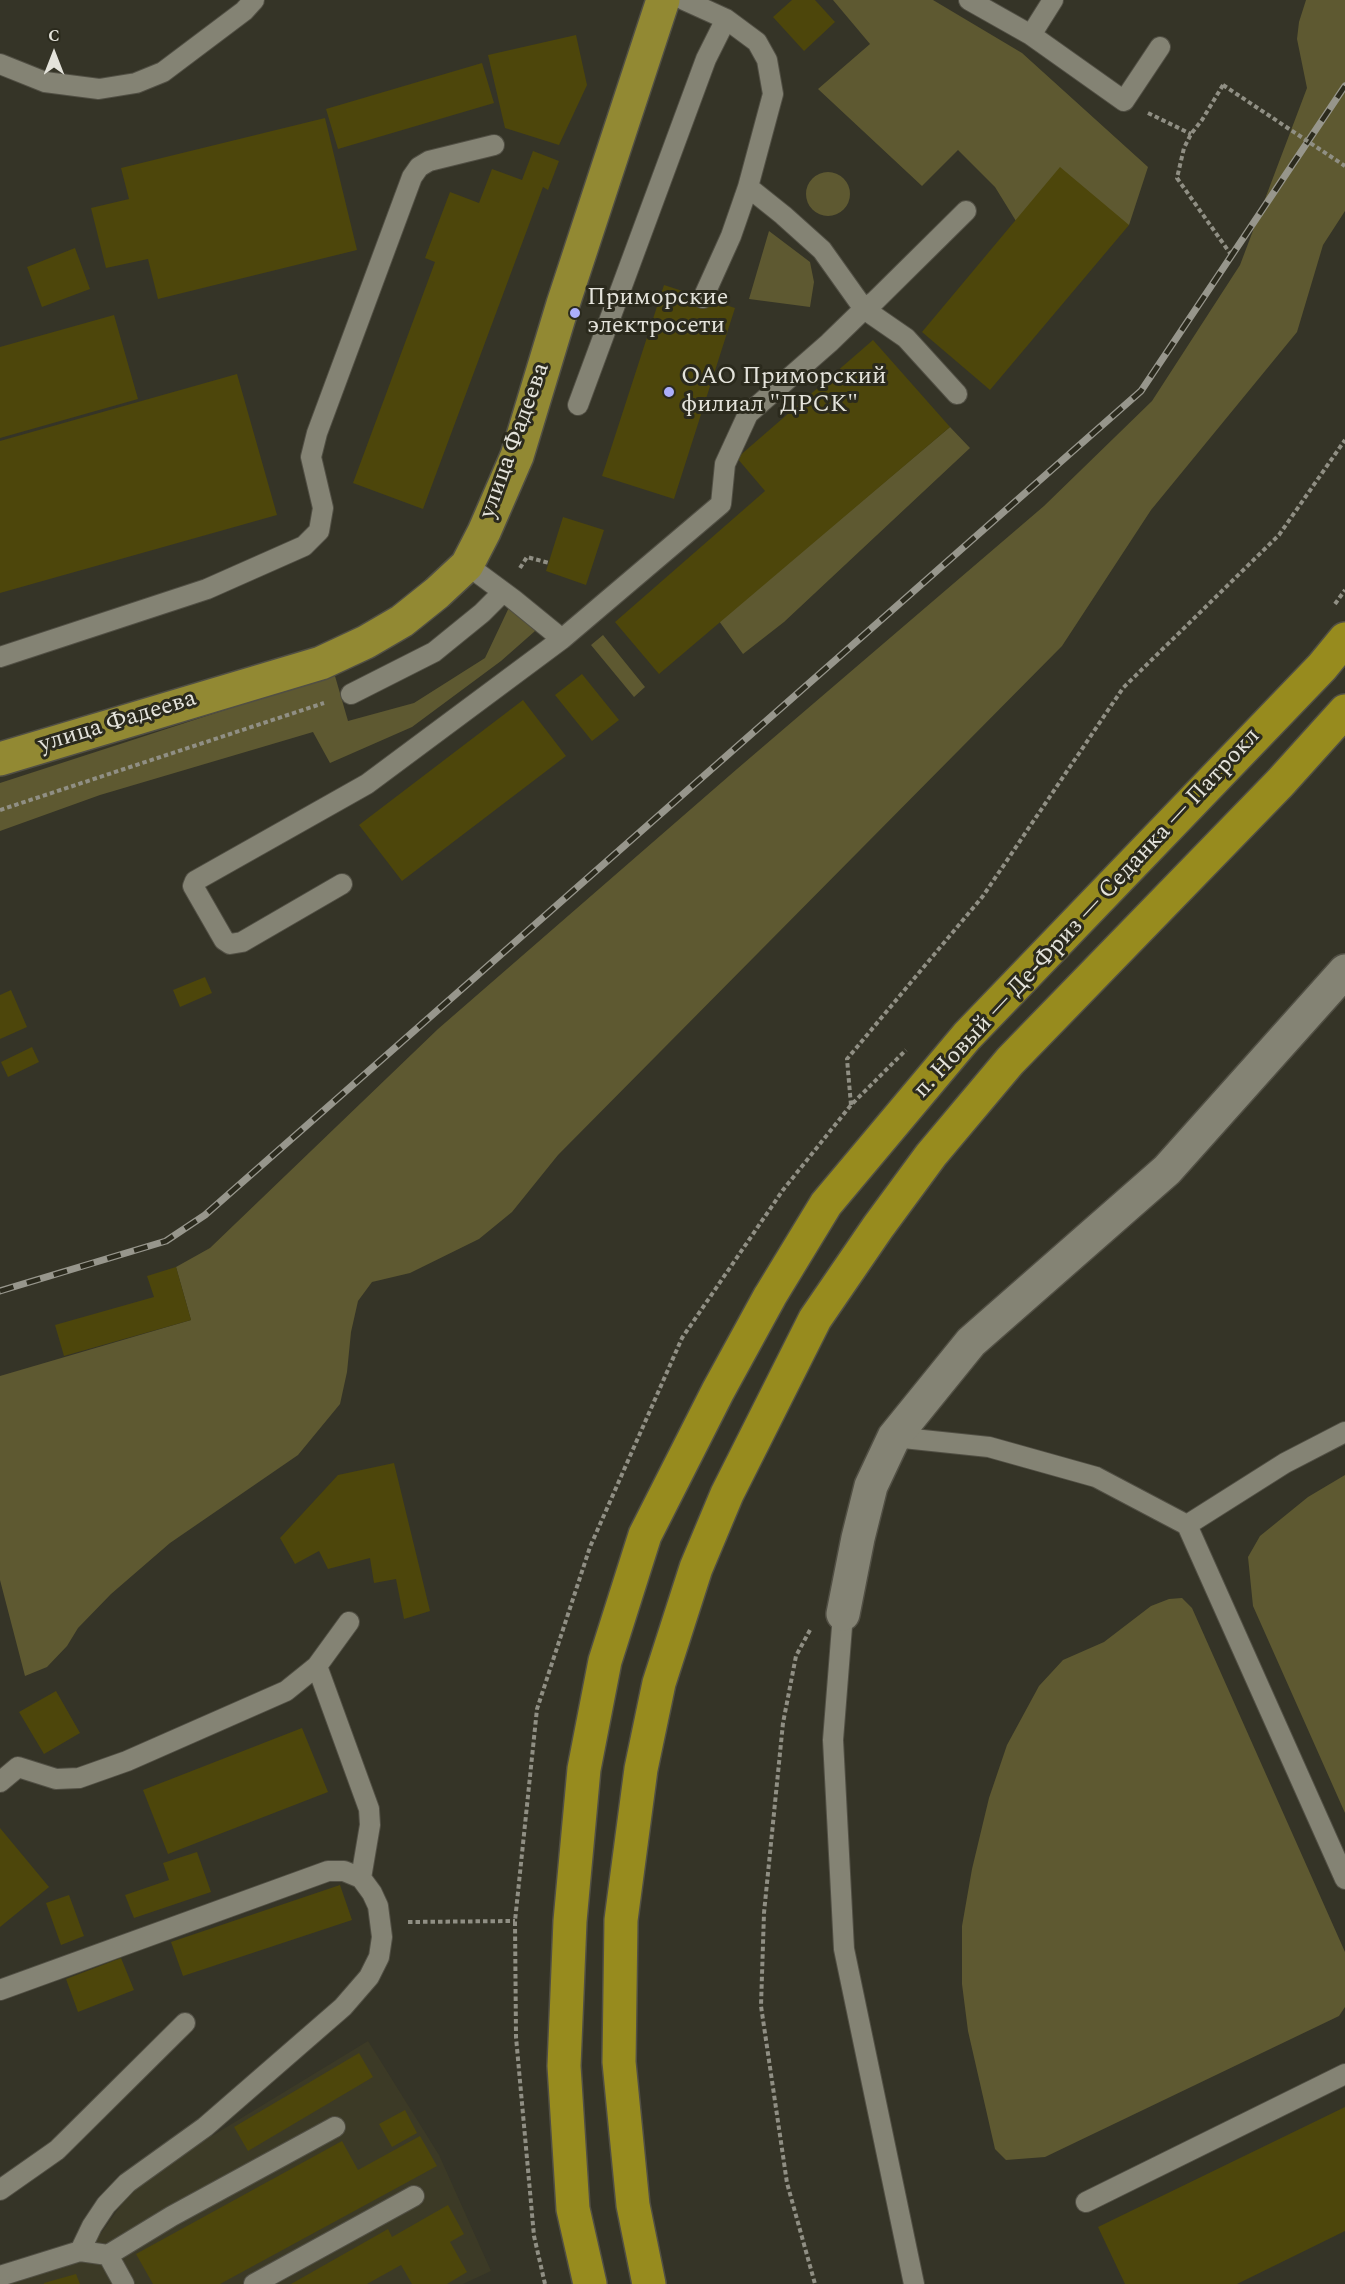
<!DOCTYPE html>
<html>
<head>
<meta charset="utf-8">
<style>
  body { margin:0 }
  #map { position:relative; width:1345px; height:2284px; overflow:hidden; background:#353427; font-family:Spectral,serif }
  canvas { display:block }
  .north { position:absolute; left:24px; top:24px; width:60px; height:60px; -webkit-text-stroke:4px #2b2a1d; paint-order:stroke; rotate:0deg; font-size:16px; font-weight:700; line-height:24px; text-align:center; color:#e4e3db }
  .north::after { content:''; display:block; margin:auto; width:21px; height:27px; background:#e4e3db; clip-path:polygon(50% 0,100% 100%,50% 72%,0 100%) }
</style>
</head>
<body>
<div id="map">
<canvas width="1345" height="2284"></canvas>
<div class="north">С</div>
</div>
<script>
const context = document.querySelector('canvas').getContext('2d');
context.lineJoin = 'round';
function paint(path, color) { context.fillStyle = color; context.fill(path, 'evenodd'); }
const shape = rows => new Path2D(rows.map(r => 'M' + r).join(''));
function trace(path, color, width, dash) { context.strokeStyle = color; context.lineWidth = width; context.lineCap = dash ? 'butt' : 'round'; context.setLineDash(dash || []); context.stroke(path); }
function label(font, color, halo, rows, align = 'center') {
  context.font = font + ' Spectral,serif'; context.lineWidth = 6; context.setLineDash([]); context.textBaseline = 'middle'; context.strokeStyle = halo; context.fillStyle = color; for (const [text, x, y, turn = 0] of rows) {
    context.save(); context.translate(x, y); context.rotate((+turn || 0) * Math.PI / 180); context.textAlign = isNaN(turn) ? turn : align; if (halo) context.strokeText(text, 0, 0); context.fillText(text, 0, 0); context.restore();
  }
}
paint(shape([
  [368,2041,439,2155,491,2271,463,2284,0,2284,85,2256,138,2181]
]), '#3c3a26');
paint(shape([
  [833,0,933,0,1022,53,1148,167,1129,225,1016,221,995,187,958,150,922,186,818,89,870,44],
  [1306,0,1345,0,1345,211,1323,245,1297,332,1151,510,1062,646,558,1155,512,1212,479,1239,410,1273,372,1282,358,1301,351,1332,347,1372,340,1404,298,1455,170,1543,111,1594,78,1628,67,1646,47,1667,25,1676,0,1580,0,1376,191,1320,176,1267,210,1248,438,1029,737,769,1044,506,1152,401,1240,265,1307,88,1297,39,1299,22],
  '806 194a22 22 0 1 1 44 0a22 22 0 1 1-44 0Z',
  [769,231,810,262,814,282,810,307,749,299],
  [950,427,970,448,784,622,743,654,719,621],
  [513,599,543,624,501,661,412,727,330,763,313,732,100,795,0,831,0,783,268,696,335,676,348,721,414,703,485,658],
  [603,635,645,687,634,697,591,645],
  [1345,1475,1345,1813,1253,1606,1248,1557,1260,1536,1308,1497],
  [1182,1598,1192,1608,1345,1952,1345,2007,1339,2016,1045,2157,1006,2160,995,2149,968,2031,962,1984,962,1926,972,1869,989,1798,1007,1745,1039,1686,1063,1660,1104,1642,1151,1606,1169,1599]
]), '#5e5931');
paint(shape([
  [792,0,815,0,835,22,804,51,773,17],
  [576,35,587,85,559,145,505,128,488,55],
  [482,63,494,103,338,149,326,109],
  [325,118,357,250,158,299,148,259,106,268,91,208,129,199,121,168],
  [533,151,559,161,548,190,543,187,423,509,353,483,435,262,425,258,450,192,479,203,492,169,522,180],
  [1060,167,1129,225,990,390,922,332],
  [75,248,90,289,42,307,27,267],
  [664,285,735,308,674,499,602,476],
  [114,315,138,399,0,438,0,347],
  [873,340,950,427,659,674,615,622,765,491,737,458],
  [237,374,277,515,0,593,0,441],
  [563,517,604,530,586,585,546,571],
  [582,674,619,720,592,741,555,695],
  [523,700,566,756,402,881,359,825],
  [205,977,212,993,180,1007,173,990],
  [11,990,27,1027,0,1039,0,995],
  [32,1047,39,1062,8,1077,1,1062],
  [176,1267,191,1320,64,1356,55,1325,154,1297,147,1276],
  [394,1463,430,1611,404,1619,396,1579,374,1583,370,1558,328,1569,319,1551,295,1564,280,1538,338,1475],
  [56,1691,80,1733,44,1754,19,1712],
  [302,1728,328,1792,168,1854,143,1790],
  [0,1828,49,1887,0,1927],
  [197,1852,211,1892,134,1918,125,1895,169,1880,163,1863],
  [340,1885,352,1920,183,1976,171,1942],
  [69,1895,84,1936,61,1945,46,1903],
  [121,1958,134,1990,78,2012,66,1979],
  [359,2053,373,2077,248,2151,234,2127],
  [1345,2107,1345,2231,1237,2284,1125,2284,1098,2227],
  [405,2110,417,2133,392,2147,379,2124],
  [420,2136,437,2166,220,2284,153,2284,136,2254,342,2141,358,2170],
  [448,2205,464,2234,450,2242,467,2272,447,2284,412,2284,401,2265,367,2284,291,2284,388,2229,392,2237],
  [76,2274,80,2284,44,2284,44,2283]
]), '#4d460b');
const service = shape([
  [684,0,726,19,757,42,767,60,773,94,748,187,731,236,703,298],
  [969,0,1031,35,1124,101,1160,47],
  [1031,35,1053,0],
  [0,64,45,82,99,89,136,83,163,72,244,11,254,0],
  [957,394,906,338,864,309,875,301,966,211],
  [578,405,706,59,726,19],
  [467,565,513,599,562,639,721,504,725,464,748,414,829,343,864,309,822,250,783,215,748,187],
  [0,657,207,589,304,546,319,531,323,508,311,457,317,433,412,177,419,167,429,161,494,145],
  [351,694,434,652,482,613,502,593],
  [342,884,242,942,230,944,224,940,193,886,195,881,367,784,562,639],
  [894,1437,989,1447,1096,1477,1187,1525,1345,1879],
  [1187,1525,1285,1463,1345,1432],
  [843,1614,833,1740,844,1949,914,2284],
  [317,1666,369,1809,370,1825,361,1878],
  [0,1782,18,1767,56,1779,79,1778,127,1761,286,1691,317,1666,349,1622],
  [0,1990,328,1871,344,1871,361,1878,372,1893,378,1906,382,1937,379,1957,369,1977,343,2007,205,2127,127,2183,106,2205,92,2226,80,2251,0,2276],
  [0,2190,57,2150,185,2023],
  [1086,2202,1345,2074],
  [80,2251,108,2255,172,2216,335,2127],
  [108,2255,124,2284],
  [254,2284,414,2196]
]);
const minor = shape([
  [843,1614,858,1538,871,1486,894,1437,971,1342,1167,1170,1345,971]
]);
const primary = shape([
  [0,759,321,663,366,642,402,621,437,593,467,565,484,532,517,456,563,304,663,0]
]);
const trunk = shape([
  [590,2284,573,2209,564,2066,570,1921,584,1769,605,1661,645,1535,718,1391,770,1296,826,1204,967,1036,1322,667,1345,639],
  [649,2284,633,2205,619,2062,621,1920,641,1769,659,1683,696,1568,727,1494,815,1319,878,1227,931,1155,1010,1061,1280,783,1345,711]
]);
trace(service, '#514f44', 22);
trace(minor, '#514f44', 36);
trace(primary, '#514f44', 36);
trace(trunk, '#514f44', 36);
trace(shape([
  [1223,85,1202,120,1191,134,1184,148,1177,178,1232,256],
  [1148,113,1191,134],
  [520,568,527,557,549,563],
  [1335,604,1345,590],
  [0,810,324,703],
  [851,1105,847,1059,983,896,1123,688,1279,535,1345,440],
  [810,1630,796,1656,783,1723,764,1913,761,2006,787,2183,815,2284],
  [408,1922,515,1921],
  [545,2284,534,2236,516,2037,515,1921,537,1709,590,1547,682,1338,783,1190,851,1105,906,1050]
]), '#908f84', 4, [4.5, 3]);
trace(service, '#848374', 20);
trace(minor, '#848374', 33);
trace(primary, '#928933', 33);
trace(trunk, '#978b1e', 33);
const rail = shape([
  [0,1291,166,1241,205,1215,1141,391,1345,86]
]);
trace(rail, '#97968c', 7);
trace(rail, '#2b2a1d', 4.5, [14]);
trace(shape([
  [1223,85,1345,166]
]), '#908f84', 4, [4.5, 3]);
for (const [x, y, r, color] of [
  [575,313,6,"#acaffb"],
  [669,392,6,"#acaffb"]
]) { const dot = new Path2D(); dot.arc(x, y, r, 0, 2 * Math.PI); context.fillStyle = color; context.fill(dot); trace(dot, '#2b2a1d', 2); }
label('24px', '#e4e3db', '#2b2a1d', [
  ["Приморские",587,299],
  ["электросети",587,327],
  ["ОАО Приморский",681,378],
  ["филиал \"ДРСК\"",681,406]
], 'left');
label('24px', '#e4e3db', '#2b2a1d', [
  ["улица Фадеева",516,441,-70],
  ["улица Фадеева",118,723,-17],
  ["п. Новый — Де-Фриз — Седанка — Патрокл",1088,914,-47]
]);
</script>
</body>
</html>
